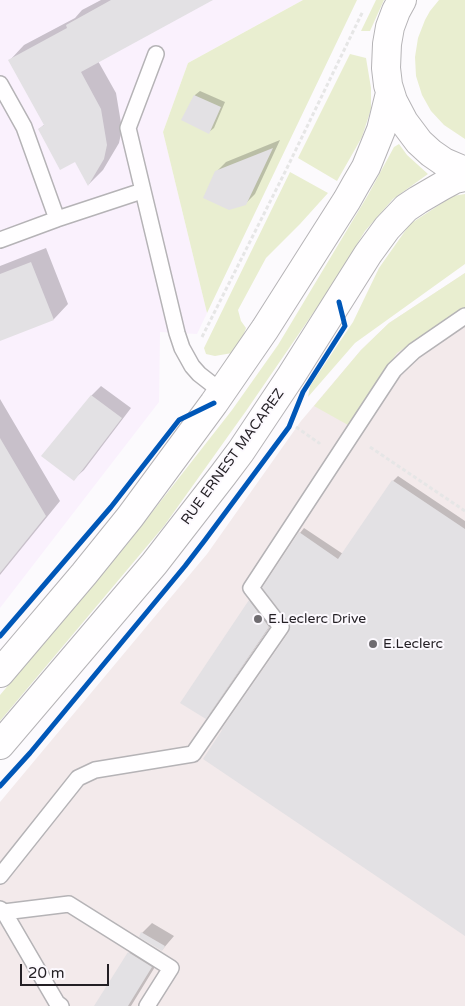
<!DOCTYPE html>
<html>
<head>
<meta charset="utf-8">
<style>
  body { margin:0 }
  #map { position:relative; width:465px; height:1006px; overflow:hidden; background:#fcfafd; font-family:"Varela Round",sans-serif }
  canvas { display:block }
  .scale { position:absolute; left:20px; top:964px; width:89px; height:22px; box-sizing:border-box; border:2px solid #231f24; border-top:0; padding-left:6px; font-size:15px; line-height:18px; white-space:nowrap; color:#231f24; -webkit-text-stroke:4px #fcf9fe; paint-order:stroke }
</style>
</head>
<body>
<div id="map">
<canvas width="465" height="1006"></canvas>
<div class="scale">20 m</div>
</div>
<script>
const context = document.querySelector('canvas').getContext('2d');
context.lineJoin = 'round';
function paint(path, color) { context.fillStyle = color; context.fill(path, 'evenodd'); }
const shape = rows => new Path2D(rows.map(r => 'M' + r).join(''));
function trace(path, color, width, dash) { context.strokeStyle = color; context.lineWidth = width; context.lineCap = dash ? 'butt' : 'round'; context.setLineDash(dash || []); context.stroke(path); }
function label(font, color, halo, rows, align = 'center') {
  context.font = font + ' "Varela Round",sans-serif'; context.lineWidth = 4; context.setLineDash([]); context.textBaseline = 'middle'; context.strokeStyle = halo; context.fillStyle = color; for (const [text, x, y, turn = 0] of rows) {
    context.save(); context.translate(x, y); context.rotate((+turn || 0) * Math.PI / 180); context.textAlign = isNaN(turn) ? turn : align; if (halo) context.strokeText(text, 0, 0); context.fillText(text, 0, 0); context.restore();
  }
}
paint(shape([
  [465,273,465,1006,0,1006,0,802,207,554,301,421,361,350,389,323]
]), '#f3eaeb');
paint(shape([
  [0,0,303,0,188,63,163,132,207,313,197,334,160,332,159,402,0,608]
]), '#faf1fd');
paint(shape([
  [303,0,357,0,207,313,163,132,188,63],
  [376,0,384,0,370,31,361,31],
  [439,0,465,0,465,139,444,125,431,111,422,95,416,76,415,57,418,38,425,20,430,11],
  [350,54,366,58,371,88,371,109,362,137,337,181,298,158],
  [399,144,407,155,428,174,393,199,365,231,333,284,246,411,164,526,0,721,0,695,128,543,232,410,278,345,368,195,394,147],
  [290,172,328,193,300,224,266,258,238,310,241,321,246,328,240,345,232,353,215,356,206,354,204,348],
  [465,194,465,264,355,343,308,397,310,386,353,322,379,268,410,224,453,196],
  [465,273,465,307,397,353,348,425,314,406,361,350,389,323]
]), '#e9eed0');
paint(shape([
  [101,0,210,0,98,61,116,93,122,129,119,143,103,170,89,184,75,160,39,129,45,124,10,60,24,45,75,18,82,10],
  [200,91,225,102,214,128,209,132,183,120,195,95],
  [280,140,255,194,245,204,216,172,226,162],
  [46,248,68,304,54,319,0,340,0,266],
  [101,386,131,408,84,470,74,479,43,455,92,395],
  [0,399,60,501,0,575],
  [398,476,465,521,465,934,290,632,300,533,304,528,343,554,393,481],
  [254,597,273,622,210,713,205,718,250,601],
  [152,923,174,936,162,950,142,933],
  [139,944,161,957,131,1006,95,1006,129,953]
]), '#0003');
paint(shape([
  [111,0,213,0,81,72,101,109,107,145,104,159,88,186,75,162,60,170,38,129,44,125,8,60,67,28,66,25],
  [194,95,221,107,209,134,181,120],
  [273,148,246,205,229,210,203,198,215,171],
  [31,262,54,320,0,341,0,274],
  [91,395,122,418,74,481,41,456],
  [0,438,46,516,0,573],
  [392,480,465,529,465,936,203,759,222,730,221,730,289,632,290,626,288,621,262,588,299,532,338,559],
  [249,600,269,627,206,719,180,703],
  [141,932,165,946,162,951,139,937],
  [128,952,152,967,128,1006,94,1006]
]), '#e3e1e4');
const lane = shape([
  [156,54,128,128,177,333,182,348,192,366,199,374,222,392],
  [0,84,24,127,57,219],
  [0,240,57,219,142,191],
  [0,876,78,778,95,770,193,754,281,627,251,588,394,370,414,351,465,316],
  [0,909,4,912,57,1003,61,1006],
  [4,912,69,904,171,968,147,1006]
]);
const secondary = shape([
  [402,0,396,11,390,27,387,44,386,68,388,85,393,101,404,122,419,142,431,153,444,162,465,171],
  [0,673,84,574,130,517,214,403,265,329,347,200,356,184,366,167,381,130,390,93],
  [0,745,154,564,223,475,241,451,291,376,368,254,387,228,406,208,418,200,442,186,455,179,465,177]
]);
trace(lane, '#b5b3b6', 18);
trace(secondary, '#b5b3b6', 30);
trace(shape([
  [202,337,287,168,363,11],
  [296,427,319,443,320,442],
  [370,447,465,511]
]), '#e6e6e6', 3, [4, 2.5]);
trace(lane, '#fffeff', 15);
trace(secondary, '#fffeff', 28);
trace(shape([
  [0,636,111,507,179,420,214,403],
  [0,786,30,753,185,566,205,540,289,427,303,392,345,326,339,302]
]), '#0057b8', 5);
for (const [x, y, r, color] of [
  [258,619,5,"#6f6c70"],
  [373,644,5,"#6f6c70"]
]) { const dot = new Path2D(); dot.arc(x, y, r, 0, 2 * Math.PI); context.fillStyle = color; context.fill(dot); trace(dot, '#fcf9fe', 2); }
label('14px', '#231f24', '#fcf9fe', [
  ["RUE ERNEST MACAREZ",233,457,-54]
]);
label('14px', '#231f24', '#fcf9fe', [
  ["E.Leclerc Drive",268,619],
  ["E.Leclerc",383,644]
], 'left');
</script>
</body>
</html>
